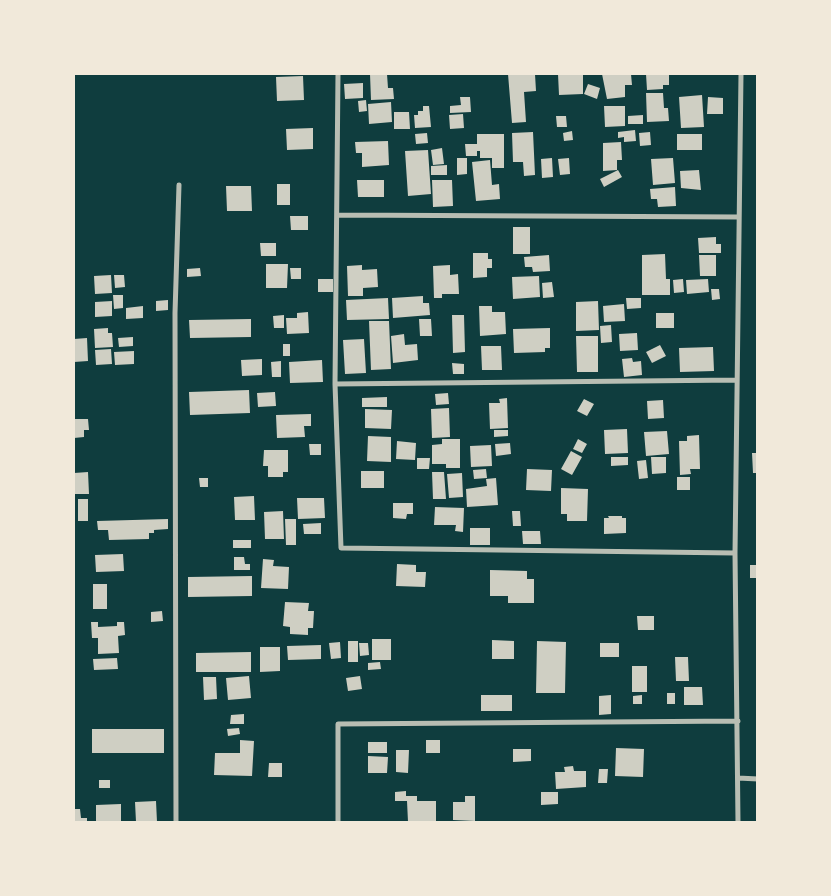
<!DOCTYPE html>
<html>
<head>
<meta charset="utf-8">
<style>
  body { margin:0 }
  #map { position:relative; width:831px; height:896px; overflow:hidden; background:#0f3d3e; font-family:Overpass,sans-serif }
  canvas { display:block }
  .frame { position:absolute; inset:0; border:75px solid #f1e9da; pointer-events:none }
</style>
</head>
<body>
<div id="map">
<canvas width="831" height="896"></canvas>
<div class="frame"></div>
</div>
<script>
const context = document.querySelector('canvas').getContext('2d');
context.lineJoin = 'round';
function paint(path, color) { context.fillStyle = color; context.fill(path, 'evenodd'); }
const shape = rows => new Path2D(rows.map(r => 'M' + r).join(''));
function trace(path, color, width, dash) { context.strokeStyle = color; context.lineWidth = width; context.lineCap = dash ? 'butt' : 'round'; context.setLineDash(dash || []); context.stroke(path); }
paint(shape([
  [370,74,387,74,388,88,393,88,394,99,371,100],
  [508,74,535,74,536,91,524,92,526,122,512,123],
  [558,74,583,74,583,94,559,95],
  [602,74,631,74,632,85,625,85,625,97,607,99],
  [646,74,669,74,669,85,663,85,663,89,647,90],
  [303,76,304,100,277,101,276,77],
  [363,83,363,98,345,99,344,84],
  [588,84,600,88,597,99,584,94],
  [646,93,663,93,664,108,668,108,669,121,647,122],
  [702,95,704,127,681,128,679,97],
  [460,97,470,97,471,112,450,113,450,106,461,105],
  [708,97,723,98,723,114,707,114],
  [366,100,367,111,359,112,358,101],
  [391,102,392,122,369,124,368,104],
  [423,106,429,106,431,127,415,128,414,115,418,115,418,111,423,111],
  [604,106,625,106,625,126,605,127],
  [394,112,409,112,410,129,394,129],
  [463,114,464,128,450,129,449,115],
  [643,115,643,124,628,124,628,116],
  [556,116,566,116,567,127,557,127],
  [313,128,313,149,287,150,286,129],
  [635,130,636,141,624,142,624,137,618,138,618,132],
  [572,131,573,140,564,141,563,133],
  [533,132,535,175,524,176,523,162,513,162,512,133],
  [650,132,651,145,640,146,639,133],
  [427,133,428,143,416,144,415,134],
  [477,134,504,134,504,168,492,168,492,158,480,158,480,151,477,151,477,156,466,156,465,144,477,144],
  [677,134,702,134,702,150,677,150],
  [388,141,389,165,362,167,362,153,356,153,355,142],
  [621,142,622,160,617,160,617,170,603,171,603,143],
  [442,148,444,164,433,165,431,150],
  [428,150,431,194,408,196,405,151],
  [457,158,467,158,467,174,457,175],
  [552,158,553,177,542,178,541,159],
  [569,158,570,174,560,175,558,159],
  [673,158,675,183,653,185,651,159],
  [490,160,492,185,499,184,500,199,476,201,472,162],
  [447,165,447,175,431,175,431,166],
  [618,170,622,177,604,187,600,179],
  [699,170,701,190,681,188,680,171],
  [357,180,384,180,384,197,358,197],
  [432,180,452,180,453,206,433,207],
  [277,184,290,184,290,205,277,205],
  [226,186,251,186,252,211,227,211],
  [675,187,676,206,658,207,657,199,651,199,650,189],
  [290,216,308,216,308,230,291,230],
  [513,227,530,227,530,254,513,254],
  [716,237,716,244,721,244,721,253,699,253,698,238],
  [260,243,276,243,276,256,261,256],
  [473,253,488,253,488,259,492,259,492,268,487,268,487,277,473,278],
  [665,254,666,279,670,279,670,295,642,295,642,255],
  [549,255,550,271,533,272,532,267,525,267,524,257],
  [699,255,716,255,716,276,700,276],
  [266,264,288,264,287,288,266,288],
  [362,265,362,270,377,269,378,287,363,288,363,296,348,296,347,266],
  [450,265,450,275,458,274,459,294,442,294,442,298,434,298,433,266],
  [200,268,201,276,187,277,187,269],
  [290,268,301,268,301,279,291,279],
  [111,275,112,293,95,294,94,276],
  [114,275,124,275,125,287,115,288],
  [539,276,540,297,513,299,512,277],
  [318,279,333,279,333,292,318,292],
  [683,279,684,292,674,293,673,280],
  [708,279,709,292,687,294,686,280],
  [552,282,554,297,543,298,542,283],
  [711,289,719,289,720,299,712,300],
  [113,295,123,295,123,308,114,309],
  [423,296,423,303,429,303,430,315,393,318,392,298],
  [388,298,389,319,347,320,346,300],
  [626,298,641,298,641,308,627,309],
  [168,300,168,310,156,311,156,301],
  [112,301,112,316,95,317,95,302],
  [598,301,599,330,576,331,576,302],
  [624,304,625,321,604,322,603,306],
  [143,306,143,318,126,319,126,308],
  [479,306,492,306,492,312,505,312,506,334,480,336],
  [308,312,309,333,287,334,286,318,297,318,297,313],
  [656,313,674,313,674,328,656,328],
  [284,315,284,328,274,328,273,316],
  [452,315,464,315,465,352,453,353],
  [251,319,251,337,190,338,189,320],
  [419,319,431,319,432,336,420,336],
  [369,321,389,321,391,369,371,370],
  [611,325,612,342,601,343,600,326],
  [108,328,108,333,112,333,113,347,95,348,94,329],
  [550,328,550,348,545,348,545,352,514,353,513,329],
  [637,333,638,350,620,351,619,334],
  [404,334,405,345,417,344,418,360,393,363,391,336],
  [576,336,598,336,598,372,577,372],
  [133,337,133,346,119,347,118,338],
  [87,338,88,361,74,362,74,339],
  [364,339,366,373,345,374,343,340],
  [283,344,290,344,290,356,283,356],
  [660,345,666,356,652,363,646,352],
  [481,346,501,346,502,370,482,370],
  [713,347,714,371,680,372,679,348],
  [111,349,112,364,96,365,95,350],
  [134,351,134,364,115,365,114,352],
  [632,358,633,362,641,361,642,375,624,377,622,359],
  [262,359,262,375,242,376,241,360],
  [322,360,323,382,290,383,289,362],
  [281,361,281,377,272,377,271,362],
  [452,363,464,364,464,374,453,374],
  [249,390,250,413,190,415,189,392],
  [275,392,276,406,258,407,257,393],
  [448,393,449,404,436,405,435,394],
  [387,397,387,407,362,407,362,398],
  [507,398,508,428,490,429,489,403,500,403,499,399],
  [584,399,594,404,587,416,577,411],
  [663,400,664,418,648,419,647,401],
  [449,408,450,437,432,438,431,409],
  [365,409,392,410,391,429,365,428],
  [311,414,311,426,304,426,305,437,277,438,276,415],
  [74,419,88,419,89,430,84,430,84,437,74,438],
  [627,429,628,453,605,454,604,430],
  [494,430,508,430,508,436,494,437],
  [667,431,669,454,646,456,644,432],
  [699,435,700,469,690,469,691,474,680,475,679,441,687,441,687,436],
  [368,436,391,437,391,462,367,461],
  [442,439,460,439,460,468,446,468,446,464,432,464,432,445,442,444],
  [578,439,587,444,582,453,573,449],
  [397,441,416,443,415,460,396,459],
  [510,443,511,454,496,456,495,444],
  [309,444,321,444,321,455,310,455],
  [491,445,492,466,471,467,470,446],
  [264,450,288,450,288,472,283,472,283,477,268,477,268,466,263,466],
  [571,451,582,457,572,475,561,469],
  [752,453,758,453,758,473,753,473],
  [611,457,628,457,628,465,611,466],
  [651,457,666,457,666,473,652,474],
  [417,458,430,458,429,469,417,469],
  [646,460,648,478,639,479,637,461],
  [486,469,487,478,474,479,473,470],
  [527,469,552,470,551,491,526,490],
  [361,471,384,471,384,488,361,488],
  [88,472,89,494,74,494,74,473],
  [432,472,444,472,446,499,433,499],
  [462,473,463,497,449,498,447,474],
  [677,477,690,477,690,490,677,490],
  [199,478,208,478,208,487,200,487],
  [496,478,498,505,467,507,466,489,487,486,486,479],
  [561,488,588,489,587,521,567,521,567,514,561,514],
  [254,496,255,520,235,520,234,497],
  [297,498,324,498,325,518,298,519],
  [78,499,88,499,88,521,78,521],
  [393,503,413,503,413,514,407,514,406,519,393,518],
  [435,507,464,508,463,532,455,531,456,525,434,525],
  [283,511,284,539,265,539,264,512],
  [512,511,520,511,521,526,513,526],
  [608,516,622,516,622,518,626,518,626,533,604,534,604,518,609,518],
  [168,519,168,529,154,530,154,533,149,533,149,539,109,540,108,530,98,530,97,521],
  [285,519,296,519,296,545,286,545],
  [321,523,321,534,304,534,303,524],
  [470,528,490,528,490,545,470,545],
  [522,531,540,531,541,544,523,544],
  [233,540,251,540,251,548,233,548],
  [123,554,124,571,96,572,95,555],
  [234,557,244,557,245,564,250,564,250,570,234,570],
  [263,559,274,560,273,566,289,567,288,589,261,588],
  [397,564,416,565,416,572,426,572,425,587,396,586],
  [750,565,758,565,758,578,750,578],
  [490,570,527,571,527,579,534,579,534,603,508,603,508,596,490,596],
  [252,576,252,596,188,597,188,577],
  [93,584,107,584,107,609,93,609],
  [285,602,309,603,308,611,314,611,313,628,308,628,308,635,290,634,290,627,283,626],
  [162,611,163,621,151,622,151,612],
  [637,616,654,616,654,630,638,630],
  [91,622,98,622,98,627,117,626,117,622,124,622,125,635,118,636,119,653,98,654,98,638,92,638],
  [372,639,391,639,391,660,372,660],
  [492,640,514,641,514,659,492,659],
  [348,641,358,641,358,662,348,662],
  [537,641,566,642,565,693,536,693],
  [340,642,341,658,331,659,329,643],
  [359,643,368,643,369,655,360,656],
  [600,643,619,643,619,657,600,657],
  [321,645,321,659,288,660,287,646],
  [260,647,280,647,280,671,260,672],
  [251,652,251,672,196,672,196,653],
  [675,657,688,657,689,681,676,681],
  [117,658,118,669,94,670,93,659],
  [380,662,381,669,368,670,368,663],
  [632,666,647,666,647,692,632,692],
  [249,676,251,698,228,700,226,678],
  [360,676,362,689,348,691,346,678],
  [203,677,216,677,217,699,204,700],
  [684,687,702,687,703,705,684,705],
  [667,693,675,693,675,704,667,704],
  [481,695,512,695,512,711,481,711],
  [611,695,611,714,599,715,599,696],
  [642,695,642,704,633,704,633,696],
  [244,714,244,724,230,724,231,715],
  [239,728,240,734,228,736,227,729],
  [92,729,164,729,164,753,92,753],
  [240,740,254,741,252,776,214,775,215,753,240,753],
  [426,740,440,740,440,753,426,753],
  [368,742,387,742,387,753,368,753],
  [616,748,644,749,643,777,615,776],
  [513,749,531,749,531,761,513,762],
  [396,750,409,750,408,773,396,772],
  [368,756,388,757,387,773,368,773],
  [269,763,282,763,282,777,268,777],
  [573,766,574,771,586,771,586,787,556,789,555,772,565,772,564,767],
  [599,769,608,769,607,783,598,783],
  [99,780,110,780,110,788,99,788],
  [406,791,406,796,417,796,417,801,436,801,436,822,408,822,407,801,395,801,395,792],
  [541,792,558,792,558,804,541,805],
  [465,796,475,796,475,821,453,820,453,802,465,802],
  [156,801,157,822,136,822,135,802],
  [121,804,121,822,96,822,96,805],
  [74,809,80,809,81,818,87,818,87,822,74,822]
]), '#cfcfc3');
trace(shape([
  [338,74,335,384,341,548,735,553],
  [337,215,739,217],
  [335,384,737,380],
  [738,778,758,779],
  [176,822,175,313,179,185],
  [338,822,338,724,738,721],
  [738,822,735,553,741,74]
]), '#b8beb3', 5);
</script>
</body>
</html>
